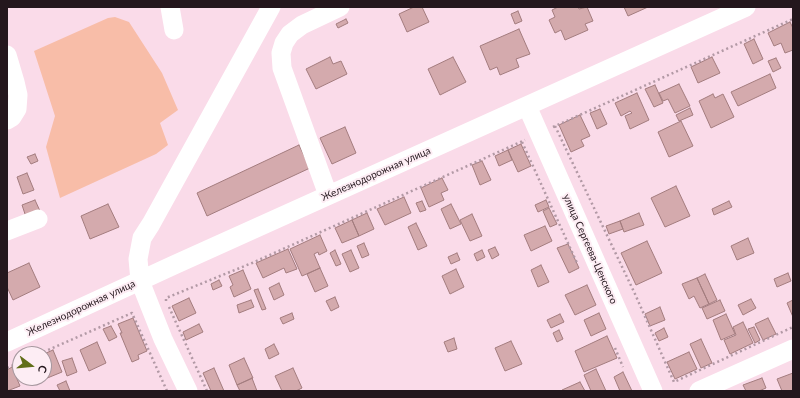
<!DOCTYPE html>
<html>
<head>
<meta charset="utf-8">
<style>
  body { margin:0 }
  #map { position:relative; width:800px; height:398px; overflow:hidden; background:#fadbe9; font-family:Lato,sans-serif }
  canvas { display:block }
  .frame { position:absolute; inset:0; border:8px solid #24171d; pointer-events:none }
  .north { position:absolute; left:12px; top:346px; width:40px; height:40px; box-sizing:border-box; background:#fdedf4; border:1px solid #a6979e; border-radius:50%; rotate:106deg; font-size:11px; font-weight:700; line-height:16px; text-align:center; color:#24171d }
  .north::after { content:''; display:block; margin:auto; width:14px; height:18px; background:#616e18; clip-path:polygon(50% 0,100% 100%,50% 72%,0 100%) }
</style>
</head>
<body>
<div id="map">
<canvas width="800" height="398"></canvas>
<div class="frame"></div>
<div class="north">С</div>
</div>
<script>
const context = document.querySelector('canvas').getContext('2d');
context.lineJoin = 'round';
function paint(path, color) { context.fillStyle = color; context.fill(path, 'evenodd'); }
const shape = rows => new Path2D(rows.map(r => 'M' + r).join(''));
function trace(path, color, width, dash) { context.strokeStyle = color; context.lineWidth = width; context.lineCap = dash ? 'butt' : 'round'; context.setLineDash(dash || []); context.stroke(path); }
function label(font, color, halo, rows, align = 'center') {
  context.font = font + ' Lato,sans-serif'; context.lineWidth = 4; context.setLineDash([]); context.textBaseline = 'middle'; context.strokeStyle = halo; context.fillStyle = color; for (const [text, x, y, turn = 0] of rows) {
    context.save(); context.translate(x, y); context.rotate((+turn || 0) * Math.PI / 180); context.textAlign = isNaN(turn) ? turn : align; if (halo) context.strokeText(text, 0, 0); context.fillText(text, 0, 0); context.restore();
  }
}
paint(shape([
  [115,17,129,22,162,73,178,110,160,123,168,145,156,154,60,198,46,147,55,116,34,51,108,18]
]), '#f8bda8');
const building = shape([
  [414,7,422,7,429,22,407,32,399,14,414,7],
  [558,7,578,7,579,9,587,7,593,21,585,24,588,30,565,40,561,30,555,33,549,20,555,17,552,10,558,7],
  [624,7,648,7,628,16,624,7],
  [518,11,522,21,515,24,511,14,518,11],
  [346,19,348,23,338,28,336,24,346,19],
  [790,22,793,28,793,50,785,53,781,43,774,46,768,33,790,22],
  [519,29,530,54,516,59,519,67,500,75,497,67,490,70,480,46,519,29],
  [754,39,763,59,753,64,744,44,754,39],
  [330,57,333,64,341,61,347,74,316,89,306,69,330,57],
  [453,57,466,82,440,95,428,69,453,57],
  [712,57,720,73,698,83,691,67,712,57],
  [776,58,781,68,773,72,768,61,776,58],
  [770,74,776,88,738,106,731,92,770,74],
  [679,84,690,106,675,113,668,99,663,101,659,93,679,84],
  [655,85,663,103,654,107,645,89,655,85],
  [637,93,649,120,630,129,625,116,632,113,630,111,621,116,615,103,637,93],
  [713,94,715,98,723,94,734,117,711,128,699,101,713,94],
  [690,108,693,115,679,121,676,115,690,108],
  [600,109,607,124,597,129,590,113,600,109],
  [580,115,590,136,581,140,584,146,571,152,559,125,580,115],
  [681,121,693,146,669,157,658,132,681,121],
  [345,127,356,153,332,164,320,138,345,127],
  [521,144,531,166,518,172,508,150,521,144],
  [299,145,310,168,207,216,197,193,299,145],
  [508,150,512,160,499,166,495,156,508,150],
  [35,154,38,161,31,164,27,157,35,154],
  [482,161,491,180,480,185,472,165,482,161],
  [27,173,34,190,23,194,17,177,27,173],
  [442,178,448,190,441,193,444,200,429,207,421,188,442,178],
  [676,186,690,216,665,227,651,198,676,186],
  [404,197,411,213,385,225,377,209,404,197],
  [35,200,40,211,26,217,22,205,35,200],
  [546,200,549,207,538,212,535,205,546,200],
  [422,201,426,210,420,212,416,203,422,201],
  [729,201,732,207,714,215,712,209,729,201],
  [108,204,119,227,90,239,81,216,108,204],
  [451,204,461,224,450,229,441,209,451,204],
  [549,208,557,224,550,227,543,211,549,208],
  [367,213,374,229,359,236,352,220,367,213],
  [639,213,644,225,624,232,620,221,639,213],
  [472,214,482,236,470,241,460,220,472,214],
  [352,220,359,236,342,243,335,228,352,220],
  [620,221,623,229,609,234,606,226,620,221],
  [416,223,427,246,418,250,408,227,416,223],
  [545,226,552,241,531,251,524,235,545,226],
  [320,235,327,251,319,255,318,252,314,254,320,268,302,276,290,249,320,235],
  [748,238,754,253,737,260,731,246,748,238],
  [647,241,662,273,636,285,621,253,647,241],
  [364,243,369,255,362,258,357,246,364,243],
  [568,244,579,268,569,273,557,248,568,244],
  [495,247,499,255,492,259,488,250,495,247],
  [288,249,297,269,286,273,284,268,263,278,256,263,288,249],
  [335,250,341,264,336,266,330,253,335,250],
  [351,250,359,268,350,272,342,254,351,250],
  [482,250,485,257,477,261,474,254,482,250],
  [457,253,460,260,451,264,448,257,457,253],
  [29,263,40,287,13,300,7,287,7,273,29,263],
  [541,265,549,282,538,287,531,270,541,265],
  [320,268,328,286,315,292,307,274,320,268],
  [456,269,464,287,450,294,442,276,456,269],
  [243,270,251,289,234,297,230,287,233,285,229,276,243,270],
  [788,273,791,281,777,287,774,279,788,273],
  [705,274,717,300,709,304,697,278,705,274],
  [697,278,709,304,700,308,694,296,689,299,682,284,697,278],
  [219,280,222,286,213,290,211,284,219,280],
  [279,283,284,295,274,300,269,288,279,283],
  [587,285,596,305,575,315,565,295,587,285],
  [258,289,266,309,262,310,254,290,258,289],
  [335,297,339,307,331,311,326,301,335,297],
  [189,298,196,313,179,321,172,306,189,298],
  [751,299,756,308,743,315,738,305,751,299],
  [251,300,254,307,239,313,237,305,251,300],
  [720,300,725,311,707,319,702,308,720,300],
  [793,300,793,317,787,303,793,300],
  [660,307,665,320,650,326,645,314,660,307],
  [292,313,294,319,283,324,280,318,292,313],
  [599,313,606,329,591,336,584,320,599,313],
  [560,314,564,322,551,328,547,320,560,314],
  [726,314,735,334,721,340,713,320,726,314],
  [133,318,147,351,138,355,139,359,132,362,120,333,122,333,118,324,133,318],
  [768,318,776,334,763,340,755,324,768,318],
  [743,322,753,343,730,354,724,340,736,335,733,327,743,322],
  [199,324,203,332,186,340,183,332,199,324],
  [111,326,117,337,109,341,103,329,111,326],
  [754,327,760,340,755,343,748,329,754,327],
  [664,328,668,337,659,341,655,333,664,328],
  [559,330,563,339,557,342,553,333,559,330],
  [607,336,617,358,584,372,575,351,607,336],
  [454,338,457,349,448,352,444,342,454,338],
  [701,339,712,363,701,368,690,344,701,339],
  [511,341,522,364,505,371,495,348,511,341],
  [97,342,106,363,89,371,80,350,97,342],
  [274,344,279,354,269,359,265,349,274,344],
  [53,350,62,372,40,381,39,378,44,378,44,354,53,350],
  [689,352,697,369,675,379,667,362,689,352],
  [72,358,77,372,67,376,62,361,72,358],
  [244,358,253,378,237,385,229,365,244,358],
  [12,367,20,386,7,391,7,370,12,367],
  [214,368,224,391,211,391,203,373,214,368],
  [293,368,302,388,296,391,282,391,275,376,293,368],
  [596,369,606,391,591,391,584,375,596,369],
  [623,372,632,391,620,391,614,377,623,372],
  [793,373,793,391,782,391,777,379,793,373],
  [252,378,257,391,240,391,237,385,252,378],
  [762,378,766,388,759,391,746,391,743,385,762,378],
  [66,381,70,391,60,391,57,385,66,381],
  [580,382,585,391,563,391,562,390,580,382]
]);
paint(building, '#d4aaad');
trace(building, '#a37c7e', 1);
trace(shape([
  [555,126,635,294,674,382,793,327],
  [553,127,793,19],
  [522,142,577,263],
  [166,301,166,298,252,263,525,140],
  [169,307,207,391],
  [615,348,623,367],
  [39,354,132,313,167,391],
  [7,368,20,362]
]), '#b299a5', 2.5, [2, 3]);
trace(shape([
  [170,7,174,30],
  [7,55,15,82,18,95,17,109,12,117,7,120],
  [527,106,653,391],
  [328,195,282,68,281,53,284,43,290,34,302,25,340,7],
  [7,231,38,219],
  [7,342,174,265,746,7],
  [188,391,163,339,140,281,138,259,142,238,151,224,271,7],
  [699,391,793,349]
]), '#fff', 19);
label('10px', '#24171d', '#fdedf4', [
  ["Железнодорожная улица",376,174,-24],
  ["улица Сергеева-Ценского",590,249,66],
  ["Железнодорожная улица",81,308,-25]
]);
</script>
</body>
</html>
